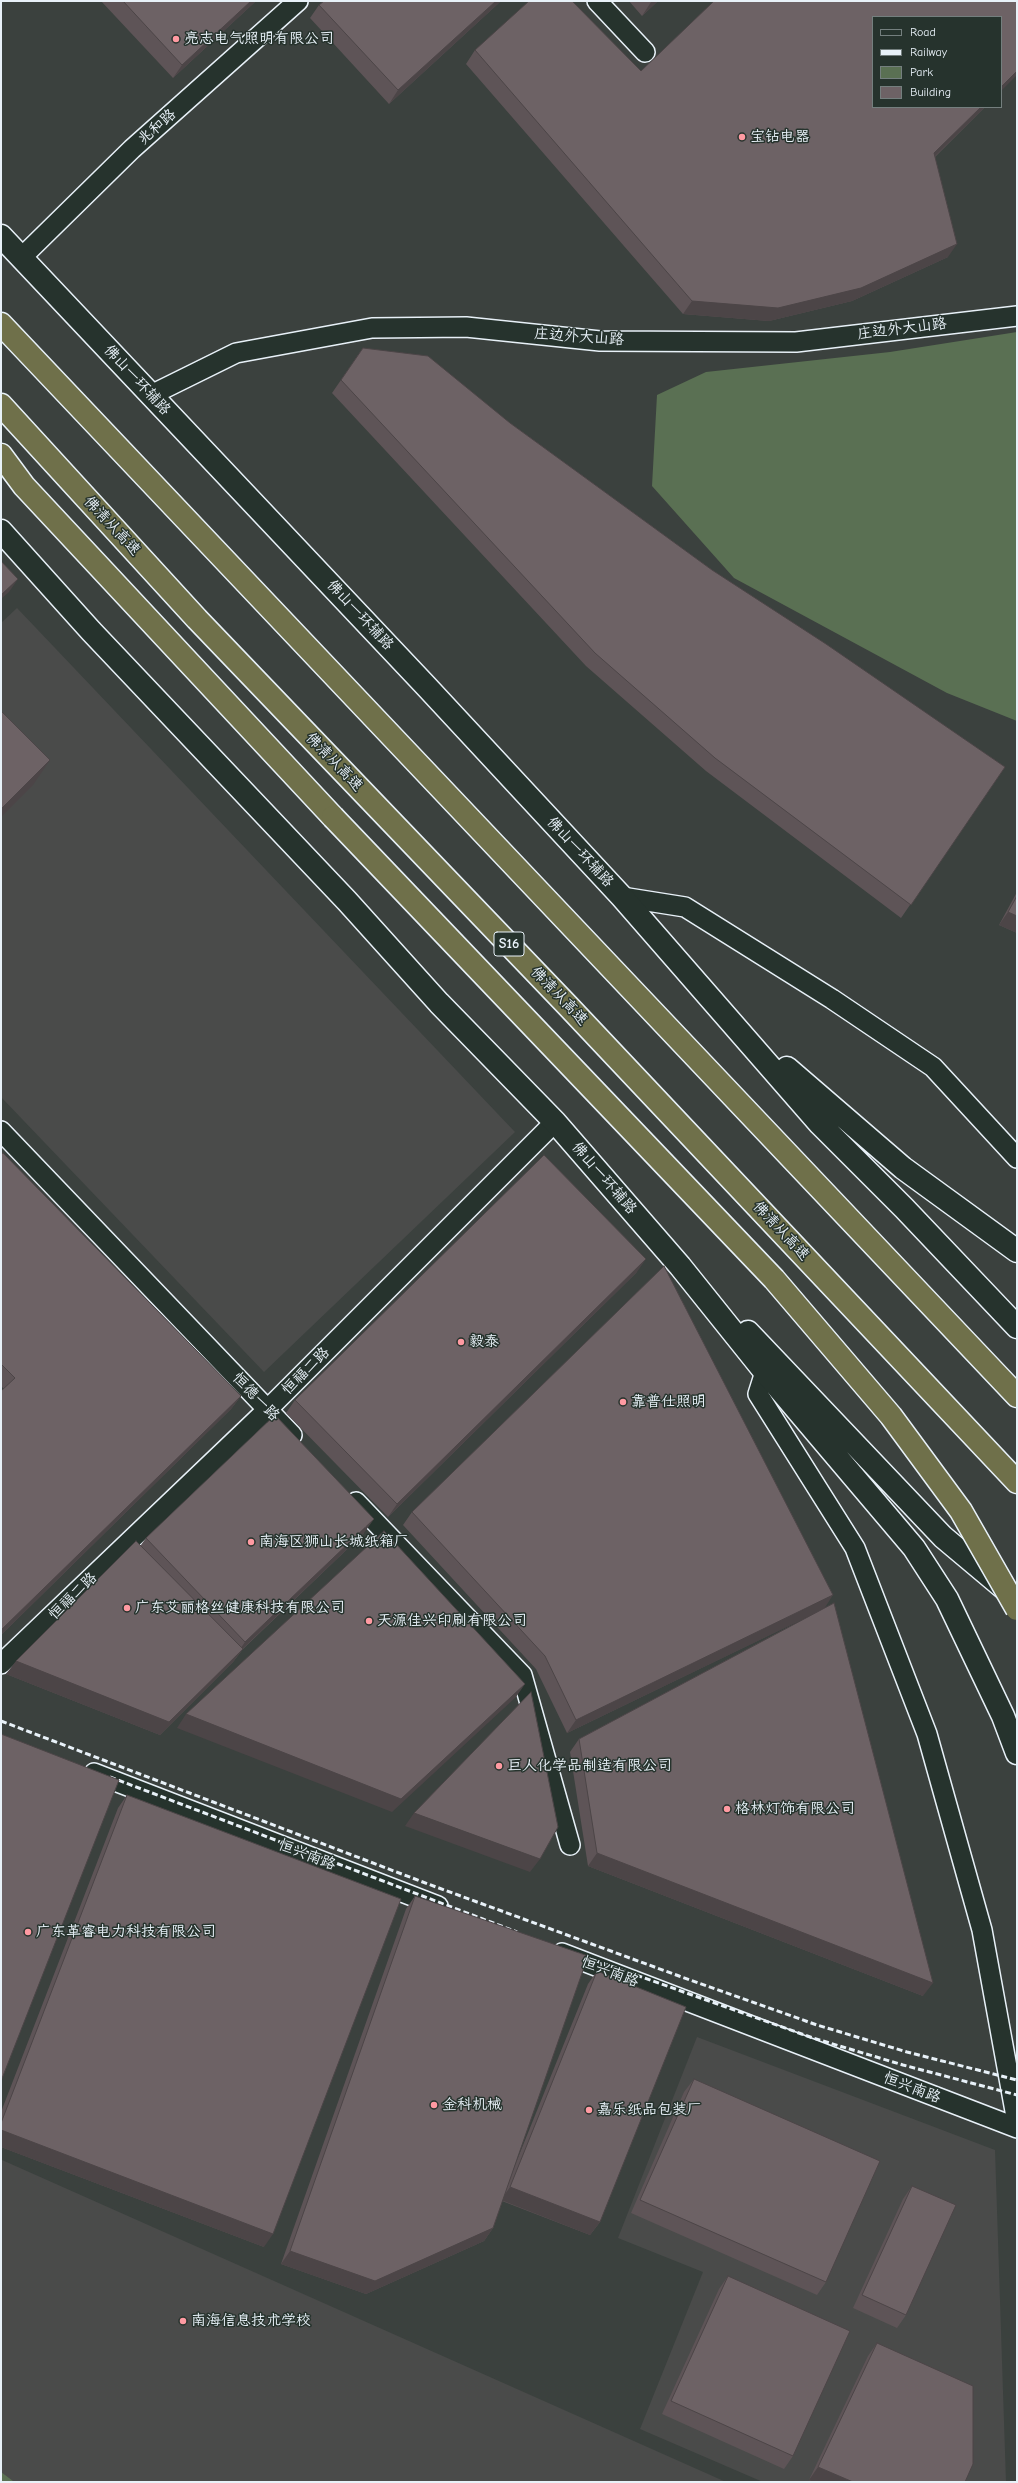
<!DOCTYPE html>
<html>
<head>
<meta charset="utf-8">
<style>
  body { margin:0 }
  #map { position:relative; width:1018px; height:2483px; overflow:hidden; background:#3b413e; font-family:"Comic Neue",sans-serif }
  canvas { display:block }
  .frame { position:absolute; inset:0; border:2px solid #e8f1f8; pointer-events:none }
  .legend { position:absolute; left:872px; top:16px; width:130px; height:92px; box-sizing:border-box; background:#26332d; border:1px solid #747f7e; margin:0; padding:5px 7px; list-style:none; font-size:12px; color:#e8f1f8 }
  .legend li { display:flex; align-items:center; gap:8px; height:20px }
  .legend b { width:20px; border:1px solid #747f7e }
</style>
</head>
<body>
<div id="map">
<canvas width="1018" height="2483"></canvas>
<div class="frame"></div>
<ul class="legend">
<li><b style="height:5px;background:#26332d"></b>Road</li>
<li><b style="height:5px;background:#e8f1f8"></b>Railway</li>
<li><b style="height:11px;background:#5a7053"></b>Park</li>
<li><b style="height:11px;background:#6d6265"></b>Building</li>
</ul>
</div>
<script>
const context = document.querySelector('canvas').getContext('2d');
context.lineJoin = 'round';
function paint(path, color) { context.fillStyle = color; context.fill(path, 'evenodd'); }
const shape = rows => new Path2D(rows.map(r => 'M' + r).join(''));
function trace(path, color, width, dash) { context.strokeStyle = color; context.lineWidth = width; context.lineCap = dash ? 'butt' : 'round'; context.setLineDash(dash || []); context.stroke(path); }
function label(font, color, halo, rows, align = 'center') {
  context.font = font + ' "Comic Neue","LXGW WenKai TC",sans-serif'; context.lineWidth = 3; context.setLineDash([]); context.textBaseline = 'middle'; context.strokeStyle = halo; context.fillStyle = color; for (const [text, x, y, turn = 0] of rows) {
    context.save(); context.translate(x, y); context.rotate((+turn || 0) * Math.PI / 180); context.textAlign = isNaN(turn) ? turn : align; if (halo) context.strokeText(text, 0, 0); context.fillText(text, 0, 0); context.restore();
  }
}
paint(shape([
  [17,608,515,1132,264,1372,1,1097,1,623],
  [697,2037,995,2150,1006,2482,763,2482,640,2429,703,2272,618,2238],
  [2,2160,726,2482,1,2482]
]), '#4a4b4a');
paint(shape([
  [1017,332,1017,721,947,693,734,578,652,486,657,395,706,372,890,352],
  [1,2472,13,2481,13,2482,1,2482]
]), '#5a7053');
const street = shape([
  [597,1,645,52],
  [21,258,132,149,298,1],
  [151,395,236,353,372,328,466,327,600,341,796,342,1017,316],
  [622,897,685,907,832,999,933,1067,1017,1158],
  [1,1131,292,1435],
  [765,1372,758,1394,855,1548,927,1734,982,1930,1017,2122],
  [356,1502,522,1675,570,1845],
  [1,1664,268,1409,555,1122],
  [94,1773,438,1906],
  [562,1953,1017,2128]
]);
const secondary = shape([
  [1,236,426,686,622,897,820,1124,904,1208,1017,1327],
  [1,531,91,631,347,901,439,1003,555,1122,680,1266,765,1372,914,1548,947,1599,1003,1716,1017,1753],
  [787,1068,903,1168,1017,1251],
  [748,1332,943,1537,1005,1589]
]);
const highway = shape([
  [1,324,1017,1396],
  [1,405,197,619,568,1006,1017,1482],
  [1,455,24,486,333,817]
]);
trace(street, '#e8f1f8', 22);
trace(secondary, '#e8f1f8', 25);
trace(highway, '#e8f1f8', 25);
trace(street, '#26332d', 19);
trace(secondary, '#26332d', 22);
trace(highway, '#6f704a', 22);
trace(shape([
  [1,1721,428,1884,679,1976,817,2025,907,2052,1017,2080],
  [110,1777,517,1932],
  [577,1954,813,2038,903,2065,1017,2095]
]), '#e8f1f8', 3, [6, 3]);
const highwayBridge = shape([
  [333,817,774,1279,891,1416,961,1511,1017,1609]
]);
trace(highwayBridge, '#e8f1f8', 25, []);
trace(highwayBridge, '#6f704a', 22);
paint(shape([
  [101,1,256,1,173,78],
  [324,1,501,1,389,104,310,18,319,5],
  [629,1,658,1,642,16],
  [475,50,641,71,873,107,985,107,935,157,948,257,852,301,769,321,683,314,466,64],
  [363,348,510,423,712,570,1005,767,901,918,706,771,586,666,332,393],
  [1017,892,1017,933,999,925],
  [1,1154,241,1396,231,1409,1,1635,1,1391,4,1389,1,1386],
  [637,1272,388,1517,286,1413,295,1400],
  [412,1512,825,1608,923,1996,588,1866,570,1752,579,1739,813,1614,567,1733,536,1669,403,1525],
  [364,1533,243,1649,233,1662,160,1735,6,1674,141,1545,146,1538],
  [127,1795,264,2247,1,2147,1,2112,118,1808],
  [415,1896,513,2170,588,1984,597,1971,600,2222,590,2235,502,2201,493,2228,484,2241,366,2294,281,2264,406,1909],
  [694,2079,826,2282,817,2295,631,2213,684,2092],
  [912,2186,906,2315,897,2328,853,2308,903,2199],
  [728,2276,793,2456,784,2469,662,2414,719,2289],
  [877,2343,965,2482,813,2482,809,2480,868,2356]
]), '#5e5457');
paint(shape([
  [251,1,256,1,173,78,182,65],
  [496,1,501,1,389,104,398,90],
  [653,1,658,1,642,16,651,2],
  [1017,71,1017,75,1001,91,1001,87],
  [981,107,985,107,925,166,934,153],
  [957,244,948,257,852,301,769,321,683,314,692,301],
  [18,579,9,592,1,599,1,595],
  [50,760,33,785,1,817,1,809],
  [1008,912,1017,916,1017,933,999,925],
  [646,1259,637,1272,388,1517,397,1504],
  [241,1396,231,1409,1,1635,1,1630],
  [374,1519,364,1533,236,1655,245,1642],
  [833,1595,824,1609,567,1733,576,1720],
  [243,1649,233,1662,160,1735,6,1674,16,1661],
  [525,1684,516,1697,392,1812,177,1728,186,1714],
  [414,1813,540,1859,530,1872,405,1826],
  [597,1853,933,1983,923,1996,588,1866],
  [1,2130,273,2234,264,2247,1,2147],
  [510,2187,600,2222,590,2235,501,2200],
  [493,2228,484,2241,366,2294,281,2264,290,2251],
  [818,2467,853,2482,813,2482,809,2480]
]), '#4c4547');
const building = shape([
  [123,1,251,1,182,65,123,1],
  [324,1,496,1,398,90,319,5,324,1],
  [529,1,572,1,641,71,714,1,1017,1,1017,71,1001,87,1001,17,873,17,873,107,981,107,934,153,957,244,861,288,778,308,692,301,475,50,529,1],
  [363,348,428,356,510,423,712,570,826,644,1005,767,911,905,715,758,595,653,341,380,363,348],
  [1,561,18,579,1,595,1,561],
  [1,711,50,760,1,809,1,711],
  [1017,896,1017,916,1008,912,1017,896],
  [3,1153,241,1396,1,1630,1,1391,15,1378,1,1364,1,1154,3,1153],
  [544,1155,646,1259,397,1504,295,1400,544,1155],
  [664,1266,833,1595,576,1720,545,1656,412,1512,664,1266],
  [275,1415,374,1519,245,1642,146,1538,275,1415],
  [384,1531,525,1684,401,1799,186,1714,384,1531],
  [136,1541,243,1649,169,1722,16,1661,136,1541],
  [834,1603,933,1983,597,1853,579,1739,834,1603],
  [531,1692,558,1827,540,1859,414,1813,531,1692],
  [1,1734,119,1780,1,2081,1,1734],
  [127,1795,401,1899,273,2234,1,2130,1,2123,127,1795],
  [415,1896,588,1956,493,2228,375,2281,290,2251,415,1896],
  [597,1971,686,2007,600,2222,510,2187,597,1971],
  [694,2079,880,2161,826,2282,640,2200,694,2079],
  [912,2186,956,2205,906,2315,862,2295,912,2186],
  [728,2276,850,2331,793,2456,671,2401,728,2276],
  [877,2343,973,2386,973,2464,965,2482,853,2482,818,2467,877,2343]
]);
paint(building, '#6d6265');
trace(building, '#4c4547', 1);
for (const [x, y, r, color] of [
  [176,39,4,"#ff9aa2"],
  [742,137,4,"#ff9aa2"],
  [461,1342,4,"#ff9aa2"],
  [623,1402,4,"#ff9aa2"],
  [251,1542,4,"#ff9aa2"],
  [127,1608,4,"#ff9aa2"],
  [369,1621,4,"#ff9aa2"],
  [499,1766,4,"#ff9aa2"],
  [727,1809,4,"#ff9aa2"],
  [28,1932,4,"#ff9aa2"],
  [434,2105,4,"#ff9aa2"],
  [589,2110,4,"#ff9aa2"],
  [183,2321,4,"#ff9aa2"]
]) { const dot = new Path2D(); dot.arc(x, y, r, 0, 2 * Math.PI); context.fillStyle = color; context.fill(dot); trace(dot, '#26332d', 1.5); }
for (const [x, y, w] of [
  [509,944,30]
]) { const box = new Path2D(); box.roundRect(x - w / 2, y - 12, w, 24, 3); context.fillStyle = '#26332d'; context.fill(box); trace(box, '#e8f1f8', 1); }
label('bold 14px', '#e8f1f8', null, [
  ["S16",509,944]
]);
label('15px', '#e8f1f8', '#26332d', [
  ["亮志电气照明有限公司",184,39],
  ["宝钻电器",750,137],
  ["毅泰",469,1342],
  ["靠普仕照明",631,1402],
  ["南海区狮山长城纸箱厂",259,1542],
  ["广东艾丽格丝健康科技有限公司",135,1608],
  ["天源佳兴印刷有限公司",377,1621],
  ["巨人化学品制造有限公司",507,1766],
  ["格林灯饰有限公司",735,1809],
  ["广东革睿电力科技有限公司",36,1932],
  ["金科机械",442,2105],
  ["嘉乐纸品包装厂",597,2110],
  ["南海信息技术学校",191,2321]
], 'left');
label('15px', '#e8f1f8', '#26332d', [
  ["兆和路",157,127,-42],
  ["庄边外大山路",902,329,-7],
  ["庄边外大山路",579,337,4],
  ["佛山一环辅路",137,380,47],
  ["佛清从高速",112,526,47],
  ["佛山一环辅路",360,615,47],
  ["佛清从高速",334,762,46],
  ["佛山一环辅路",580,852,47],
  ["佛清从高速",559,996,46],
  ["佛山一环辅路",604,1178,49],
  ["佛清从高速",781,1231,47],
  ["恒福二路",306,1371,-45],
  ["恒德一路",256,1397,46],
  ["恒福二路",73,1596,-44],
  ["恒兴南路",307,1855,21],
  ["恒兴南路",610,1972,21],
  ["恒兴南路",912,2088,21]
]);
</script>
</body>
</html>
